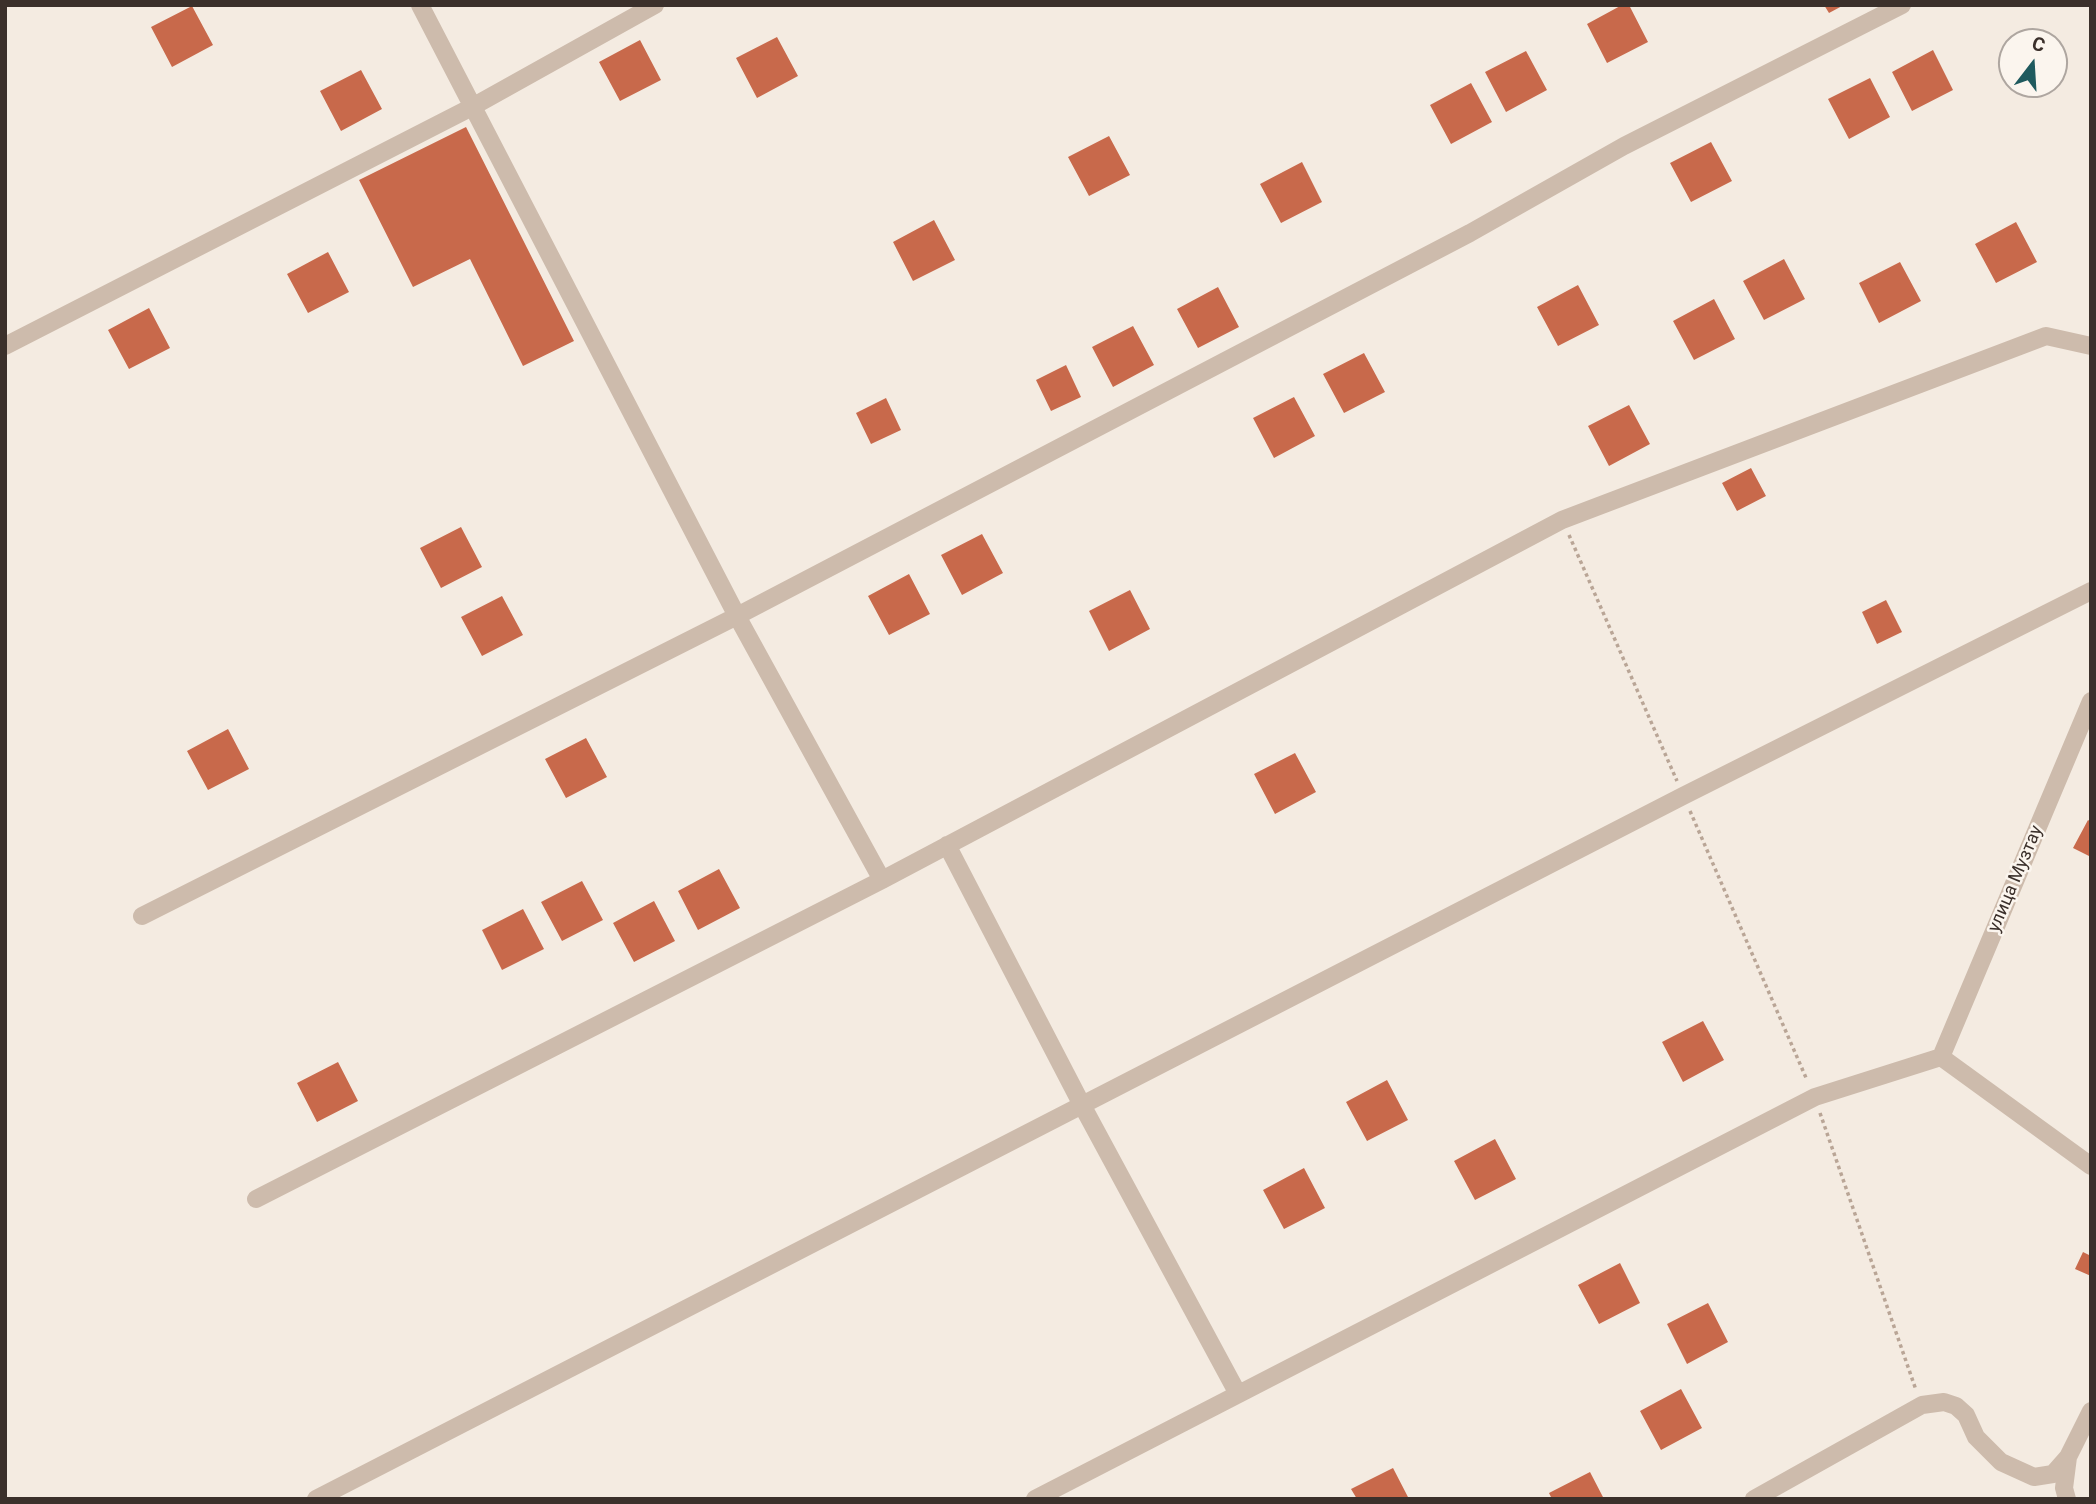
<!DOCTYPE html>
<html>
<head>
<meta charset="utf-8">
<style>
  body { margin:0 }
  #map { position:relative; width:2096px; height:1504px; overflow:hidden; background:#f4ebe1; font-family:Roboto,sans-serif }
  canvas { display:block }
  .frame { position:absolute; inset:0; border:7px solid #3b302b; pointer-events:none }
  .north { position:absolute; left:1998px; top:28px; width:70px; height:70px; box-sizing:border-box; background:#fbf5ee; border:2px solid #aea6a0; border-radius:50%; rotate:17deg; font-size:19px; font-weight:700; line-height:28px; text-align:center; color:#3b302b }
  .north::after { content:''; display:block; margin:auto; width:24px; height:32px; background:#1f5a5e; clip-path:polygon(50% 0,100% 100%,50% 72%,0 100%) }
</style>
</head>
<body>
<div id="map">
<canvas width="2096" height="1504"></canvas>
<div class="frame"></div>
<div class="north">С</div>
</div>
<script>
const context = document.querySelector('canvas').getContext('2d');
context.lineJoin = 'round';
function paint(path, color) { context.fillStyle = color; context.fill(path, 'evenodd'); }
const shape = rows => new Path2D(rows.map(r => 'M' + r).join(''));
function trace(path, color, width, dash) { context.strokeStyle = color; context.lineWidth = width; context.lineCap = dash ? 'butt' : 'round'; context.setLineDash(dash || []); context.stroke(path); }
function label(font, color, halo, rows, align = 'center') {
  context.font = font + ' Roboto,sans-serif'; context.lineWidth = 5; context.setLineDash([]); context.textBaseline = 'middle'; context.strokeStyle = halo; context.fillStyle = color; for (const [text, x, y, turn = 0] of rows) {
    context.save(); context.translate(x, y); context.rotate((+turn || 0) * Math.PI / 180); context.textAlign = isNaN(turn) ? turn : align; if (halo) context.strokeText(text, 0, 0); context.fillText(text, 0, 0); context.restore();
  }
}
paint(shape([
  [1622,5,1629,5,1648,42,1607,63,1587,24],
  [1824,5,1844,5,1829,13],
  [192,6,213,45,172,67,151,27],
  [777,37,798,76,757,98,736,58],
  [640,40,661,80,620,101,599,62],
  [1933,50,1953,90,1912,111,1892,72],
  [1526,51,1547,90,1506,112,1485,72],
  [361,70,382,109,341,131,320,91],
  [1870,78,1890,117,1849,139,1828,99],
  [1471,83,1492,122,1451,144,1430,105],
  [466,127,574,341,523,366,470,259,413,287,359,180],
  [1109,136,1130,175,1089,196,1068,157],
  [1711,142,1732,181,1691,202,1670,163],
  [1302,162,1322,202,1281,223,1260,184],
  [934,220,955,260,913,281,893,242],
  [2016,222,2037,262,1996,283,1975,244],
  [328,252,349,292,308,313,287,274],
  [1784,259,1805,299,1764,320,1743,281],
  [1900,262,1921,301,1879,323,1859,283],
  [1578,285,1599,325,1558,346,1537,307],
  [1218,287,1239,327,1198,348,1177,309],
  [1714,299,1735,339,1694,360,1673,321],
  [149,308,170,348,129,369,108,330],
  [1133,326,1154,365,1113,387,1092,347],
  [1364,353,1385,392,1344,413,1323,374],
  [1066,365,1081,397,1051,411,1036,380],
  [1294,397,1315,436,1274,458,1253,418],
  [886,398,901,430,871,444,856,413],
  [1629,405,1650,444,1609,466,1588,426],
  [1751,468,1766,496,1737,511,1722,483],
  [461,527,482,567,441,588,420,548],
  [982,534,1003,573,962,595,941,555],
  [909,574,930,614,889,635,868,596],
  [1130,590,1150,629,1109,651,1089,611],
  [502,596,523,635,482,656,461,617],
  [1886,600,1902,632,1877,644,1862,612],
  [228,729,249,769,208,790,187,751],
  [586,738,607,777,566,798,545,759],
  [1295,753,1316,792,1275,814,1254,774],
  [2088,820,2091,822,2091,857,2073,848],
  [719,869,740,908,698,930,678,891],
  [582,881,603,920,562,941,541,902],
  [654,901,675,941,634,962,613,923],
  [523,909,544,949,502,970,482,930],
  [1703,1021,1724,1060,1683,1082,1662,1042],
  [338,1062,358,1101,317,1122,297,1083],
  [1387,1080,1408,1120,1367,1141,1346,1102],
  [1495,1139,1516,1179,1475,1200,1454,1161],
  [1304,1168,1325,1208,1284,1229,1263,1190],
  [2083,1252,2091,1256,2091,1276,2075,1269],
  [1620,1263,1640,1303,1599,1324,1578,1285],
  [1708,1303,1728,1342,1687,1364,1667,1324],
  [1681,1389,1702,1428,1661,1450,1640,1411],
  [1393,1468,1409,1499,1357,1499,1351,1489],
  [1590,1472,1604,1499,1552,1499,1549,1493]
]), '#c8694b');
trace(shape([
  [1569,535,1677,781],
  [1690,811,1807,1080],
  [1820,1113,1916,1390]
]), '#b9a596', 3.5, [3.5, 3.5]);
trace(shape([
  [420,5,737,616,882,880],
  [5,346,472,107,655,5],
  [947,845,1082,1105,1238,1394],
  [142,916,737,616,1470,233,1624,146,1902,5],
  [1941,1057,2091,701],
  [1941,1057,2091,1166],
  [256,1199,882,880,1562,520,2046,336,2091,346],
  [316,1499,1683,796,2091,591],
  [1035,1499,1815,1097,1941,1057],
  [1754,1499,1922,1405,1944,1402,1956,1406,1966,1415,1976,1437,2001,1462,2034,1477,2053,1474,2068,1457],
  [2067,1499,2064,1488,2068,1457,2091,1411]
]), '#cdbbac', 18);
label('18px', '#3b302b', '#fbf5ee', [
  ["улица Музтау",2016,879,-67]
]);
</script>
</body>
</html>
